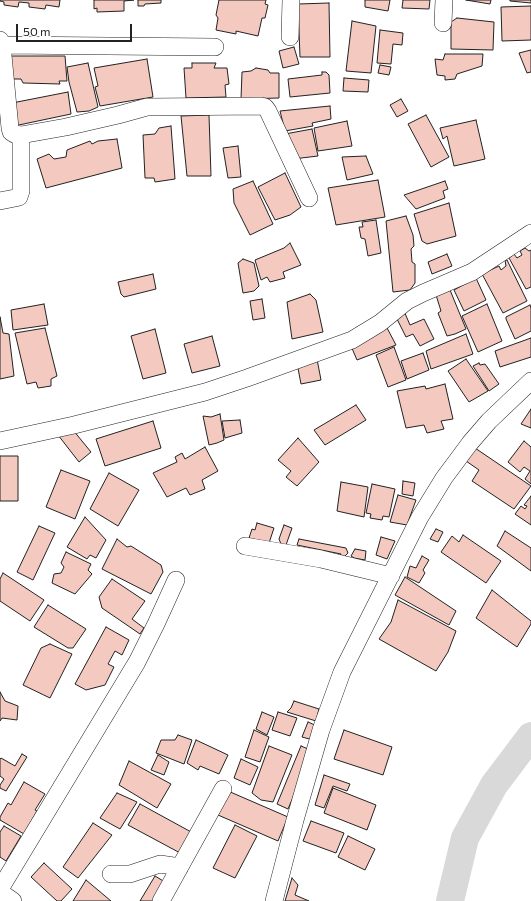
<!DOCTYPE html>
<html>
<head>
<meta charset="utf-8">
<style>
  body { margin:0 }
  #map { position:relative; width:531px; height:901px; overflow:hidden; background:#fff; font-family:Commissioner,sans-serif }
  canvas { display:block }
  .scale { position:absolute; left:16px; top:24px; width:116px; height:18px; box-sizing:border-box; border:2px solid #222; border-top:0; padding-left:5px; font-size:12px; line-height:14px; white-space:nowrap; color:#222; -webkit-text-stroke:3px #fff; paint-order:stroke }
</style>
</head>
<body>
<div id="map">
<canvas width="531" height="901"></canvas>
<div class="scale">50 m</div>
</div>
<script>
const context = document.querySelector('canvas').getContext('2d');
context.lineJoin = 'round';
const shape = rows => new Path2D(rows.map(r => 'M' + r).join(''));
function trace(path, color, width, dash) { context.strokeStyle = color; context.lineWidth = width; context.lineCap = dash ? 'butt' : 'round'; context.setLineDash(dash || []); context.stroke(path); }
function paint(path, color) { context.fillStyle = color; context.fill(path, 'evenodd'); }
trace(shape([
  [450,901,465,838,494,785,531,736]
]), '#d9d9d9', 28);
const building = shape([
  [0,0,60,0,59,7,46,5,45,9,29,7,29,3,19,2,18,7,4,5,4,2,0,1,0,0],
  [94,0,134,0,124,1,124,11,97,12,97,8,94,9,94,0],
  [138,0,161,0,161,3,145,4,144,6,138,6,138,0],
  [219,0,266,0,265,4,268,5,265,18,262,18,258,36,236,31,236,34,216,30,218,18,216,15,219,0],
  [365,0,390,0,388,11,365,7,365,0],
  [403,0,430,0,429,9,402,8,403,0],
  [466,0,491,0,490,4,466,0],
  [510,0,531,0,531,3,510,1,510,0],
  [329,3,330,57,300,57,298,4,329,3],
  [531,6,531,40,502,41,501,7,531,6],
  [457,18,494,22,493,50,451,49,451,22,457,18],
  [352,21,376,26,371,73,346,71,352,21],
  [380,30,403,33,402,45,393,44,391,64,377,63,380,30],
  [294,47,299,64,283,68,279,51,294,47],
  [531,50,531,72,527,73,519,53,531,50],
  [445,54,483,54,482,66,457,74,455,79,445,80,445,76,437,75,435,59,443,60,445,54],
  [9,56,65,56,67,81,59,81,60,84,23,83,21,79,10,79,9,56],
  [147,59,153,97,100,106,95,87,98,86,94,68,147,59],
  [88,63,98,107,89,111,77,112,69,82,67,67,88,63],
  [192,63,216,63,214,68,227,68,229,84,225,85,226,97,186,98,184,68,192,68,192,63],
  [380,65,391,67,389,75,378,73,380,65],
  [256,68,268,70,270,73,279,73,279,98,241,99,242,72,251,71,256,68],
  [322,72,326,72,329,75,330,93,290,97,288,79,322,75,322,72],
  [344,78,369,80,368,92,343,91,344,78],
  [68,92,71,114,14,126,12,103,68,92],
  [401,99,408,111,397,117,390,105,401,99],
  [330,106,331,119,312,123,313,126,285,131,280,111,330,106],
  [209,115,211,176,187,176,181,116,209,115],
  [426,115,449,157,431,167,408,124,426,115],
  [476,120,485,159,454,166,447,136,443,139,440,128,476,120],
  [347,121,352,146,318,151,314,128,347,121],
  [171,126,175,179,155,182,154,178,145,178,143,135,155,134,159,128,171,126],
  [312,129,318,156,293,159,285,134,312,129],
  [117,139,122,168,46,188,37,159,49,154,54,159,66,157,67,150,90,141,92,144,98,141,117,139],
  [238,146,241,177,228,178,223,148,238,146],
  [366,156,373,174,347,180,342,157,366,156],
  [285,173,301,207,290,215,275,220,258,187,285,173],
  [378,180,385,217,336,225,328,188,378,180],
  [253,181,273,224,250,235,234,203,233,189,253,181],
  [445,181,448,189,443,191,445,198,416,209,404,195,445,181],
  [449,203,456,236,427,244,422,241,414,214,449,203],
  [406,216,413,235,414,246,411,249,412,262,415,264,415,283,410,290,393,292,386,221,406,216],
  [376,220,381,253,368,256,365,239,361,238,359,227,363,227,362,222,376,220],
  [290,243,301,265,283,272,285,278,270,282,267,277,261,280,255,260,284,248,290,243],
  [525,248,529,251,531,250,531,287,526,289,509,258,514,254,517,258,522,255,520,251,525,248],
  [447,254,452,266,432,274,428,262,447,254],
  [243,259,254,263,259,286,254,291,243,293,238,263,243,259],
  [505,260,507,260,527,301,503,313,482,274,499,266,501,270,506,266,505,260],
  [153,274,156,289,124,297,121,294,118,282,153,274],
  [476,278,486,300,464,311,454,290,476,278],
  [450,290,466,329,455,334,447,336,438,313,441,311,436,295,450,290],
  [310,294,316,300,323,332,292,339,287,302,310,294],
  [262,299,265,318,253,320,250,301,262,299],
  [44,304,48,325,13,330,11,310,44,304],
  [487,304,502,341,478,352,462,316,487,304],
  [530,305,531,308,531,331,515,339,506,319,506,317,530,305],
  [404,311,410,325,424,319,434,339,420,346,413,334,406,337,395,315,404,311],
  [0,317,3,333,9,334,14,376,0,379,0,317],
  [386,326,396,345,357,360,351,346,386,326],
  [45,328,57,376,51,379,51,386,38,388,36,382,27,384,15,333,45,328],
  [155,329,166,373,143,379,131,336,155,329],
  [466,334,473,354,431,369,426,351,466,334],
  [212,336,220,366,192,373,184,344,212,336],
  [531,338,531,357,500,367,495,351,531,338],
  [394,347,406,380,388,387,376,355,394,347],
  [423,353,429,370,407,379,401,361,423,353],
  [317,359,321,380,301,384,297,363,317,359],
  [466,359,488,391,469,402,448,371,466,359],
  [479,363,480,365,485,364,499,384,489,391,473,366,479,363],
  [445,384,453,419,441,421,444,429,427,433,424,425,406,428,397,391,425,386,426,389,445,384],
  [356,405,366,420,325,445,314,430,356,405],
  [531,409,531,428,521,424,531,409],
  [220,414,224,440,217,443,209,445,203,416,211,417,220,414],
  [240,420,242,433,225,438,222,421,240,420],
  [153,421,161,448,105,466,96,439,153,421],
  [73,430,91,452,79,462,58,435,73,430],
  [298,438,319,462,297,486,286,477,291,471,278,460,298,438],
  [524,441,531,447,531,484,525,479,530,471,524,467,520,472,508,462,524,441],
  [205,447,218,471,202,480,205,489,190,495,186,488,167,497,153,473,177,462,175,457,182,453,185,459,205,447],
  [475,448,531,486,514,509,472,481,479,470,466,461,475,448],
  [0,456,18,456,18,501,0,501,0,456],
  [61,470,90,481,75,519,46,507,61,470],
  [109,473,139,490,118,526,90,509,109,473],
  [403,481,415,483,413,496,402,494,403,481],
  [341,482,368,487,364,517,337,511,341,482],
  [372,484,395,489,389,517,383,516,382,520,370,518,371,514,366,513,372,484],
  [398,495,416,500,407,525,390,522,398,495],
  [531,496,531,525,515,514,521,506,525,509,527,506,524,505,531,496],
  [85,517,106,540,96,558,90,555,87,559,67,547,85,517],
  [257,523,274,528,269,543,249,538,252,529,255,530,257,523],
  [284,525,292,528,286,545,281,544,279,539,284,525],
  [39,526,55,533,33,580,17,572,39,526],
  [436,529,443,532,438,542,430,539,436,529],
  [505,531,531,548,531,571,497,546,505,531],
  [463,535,501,561,486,583,441,552,452,536,459,542,463,535],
  [381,537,395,541,387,559,376,555,381,537],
  [117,539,127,547,131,546,161,565,163,572,151,594,102,569,117,539],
  [299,539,346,548,348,553,344,557,340,556,341,554,297,545,299,539],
  [355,549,366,551,365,560,354,558,351,556,355,549],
  [66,552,91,564,88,570,92,574,75,594,52,583,54,574,61,573,64,567,61,563,66,552],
  [422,556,429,560,423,570,425,573,419,583,407,577,410,566,416,568,422,556],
  [3,573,44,600,30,621,0,601,0,579,3,573],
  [405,577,456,611,449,625,395,595,405,577],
  [112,579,145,601,132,619,144,628,140,634,102,608,99,597,112,579],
  [492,590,531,621,531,624,517,647,476,618,492,590],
  [398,600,456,631,448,652,436,671,379,639,391,622,398,600],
  [48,605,86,629,73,648,68,648,34,627,48,605],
  [106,627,129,640,122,655,115,651,108,664,114,667,105,685,86,690,75,684,106,627],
  [50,644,72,654,50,698,23,685,41,648,50,644],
  [0,692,5,701,18,706,17,720,2,718,0,721,0,692],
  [294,701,319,709,316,721,287,712,291,708,294,701],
  [262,712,274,717,267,735,256,729,262,712],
  [278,712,297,718,290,736,272,730,278,712],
  [308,722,317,726,313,740,302,737,308,722],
  [254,730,269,737,260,762,245,757,254,730],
  [344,730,392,747,383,775,334,759,344,730],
  [178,735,192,740,184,764,156,753,161,740,175,740,178,735],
  [196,740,228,755,219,774,200,766,198,770,187,763,196,740],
  [269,746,292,755,273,802,261,800,252,793,269,746],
  [301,746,313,751,288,809,277,804,301,746],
  [22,754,27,757,6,791,0,788,0,785,4,779,0,776,0,759,1,758,15,766,22,754],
  [158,755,169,762,164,775,151,770,158,755],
  [241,759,258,767,250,785,234,778,241,759],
  [129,761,171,784,157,808,119,785,129,761],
  [324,775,350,784,347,791,333,786,324,808,315,805,324,775],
  [24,782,45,794,35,810,37,811,24,834,0,820,0,817,8,803,11,805,24,782],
  [333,788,376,805,367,830,324,813,333,788],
  [228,791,288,817,278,841,218,815,228,791],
  [117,793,137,802,120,829,100,818,117,793],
  [140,804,193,833,182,854,128,825,140,804],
  [311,821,344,833,336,853,303,841,311,821],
  [93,823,112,835,78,878,63,867,93,823],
  [235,825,257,836,235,878,213,868,235,825],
  [4,826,21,836,6,861,0,857,0,832,4,826],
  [348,836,375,849,365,870,338,857,348,836],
  [44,863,72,889,61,901,57,901,31,877,44,863],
  [155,876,165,882,154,901,140,901,155,876],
  [292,878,298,885,295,895,309,901,285,901,292,878],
  [86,880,111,901,73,901,86,880]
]);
paint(building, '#f3c9c0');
trace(building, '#222', 1);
const minor = shape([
  [443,23,444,0],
  [290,37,291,0],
  [0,40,2,45,10,128,11,132,14,134,21,135,66,127,118,115,147,107,261,106,265,107,268,111,309,198],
  [2,45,215,47],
  [0,201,15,198,19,197,21,191,21,135],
  [0,441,74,425,205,392,247,378,352,340,380,323,407,301,423,293,472,272,531,233],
  [245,546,321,559,391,576],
  [111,874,130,874,160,864,180,867],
  [0,889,137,662,156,624,176,580],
  [0,892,13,901],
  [161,901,223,789],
  [274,901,295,820,321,730,342,672,420,517,444,478,470,443,489,421,531,381]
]);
trace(minor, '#222', 18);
trace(minor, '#fff', 17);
</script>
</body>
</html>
